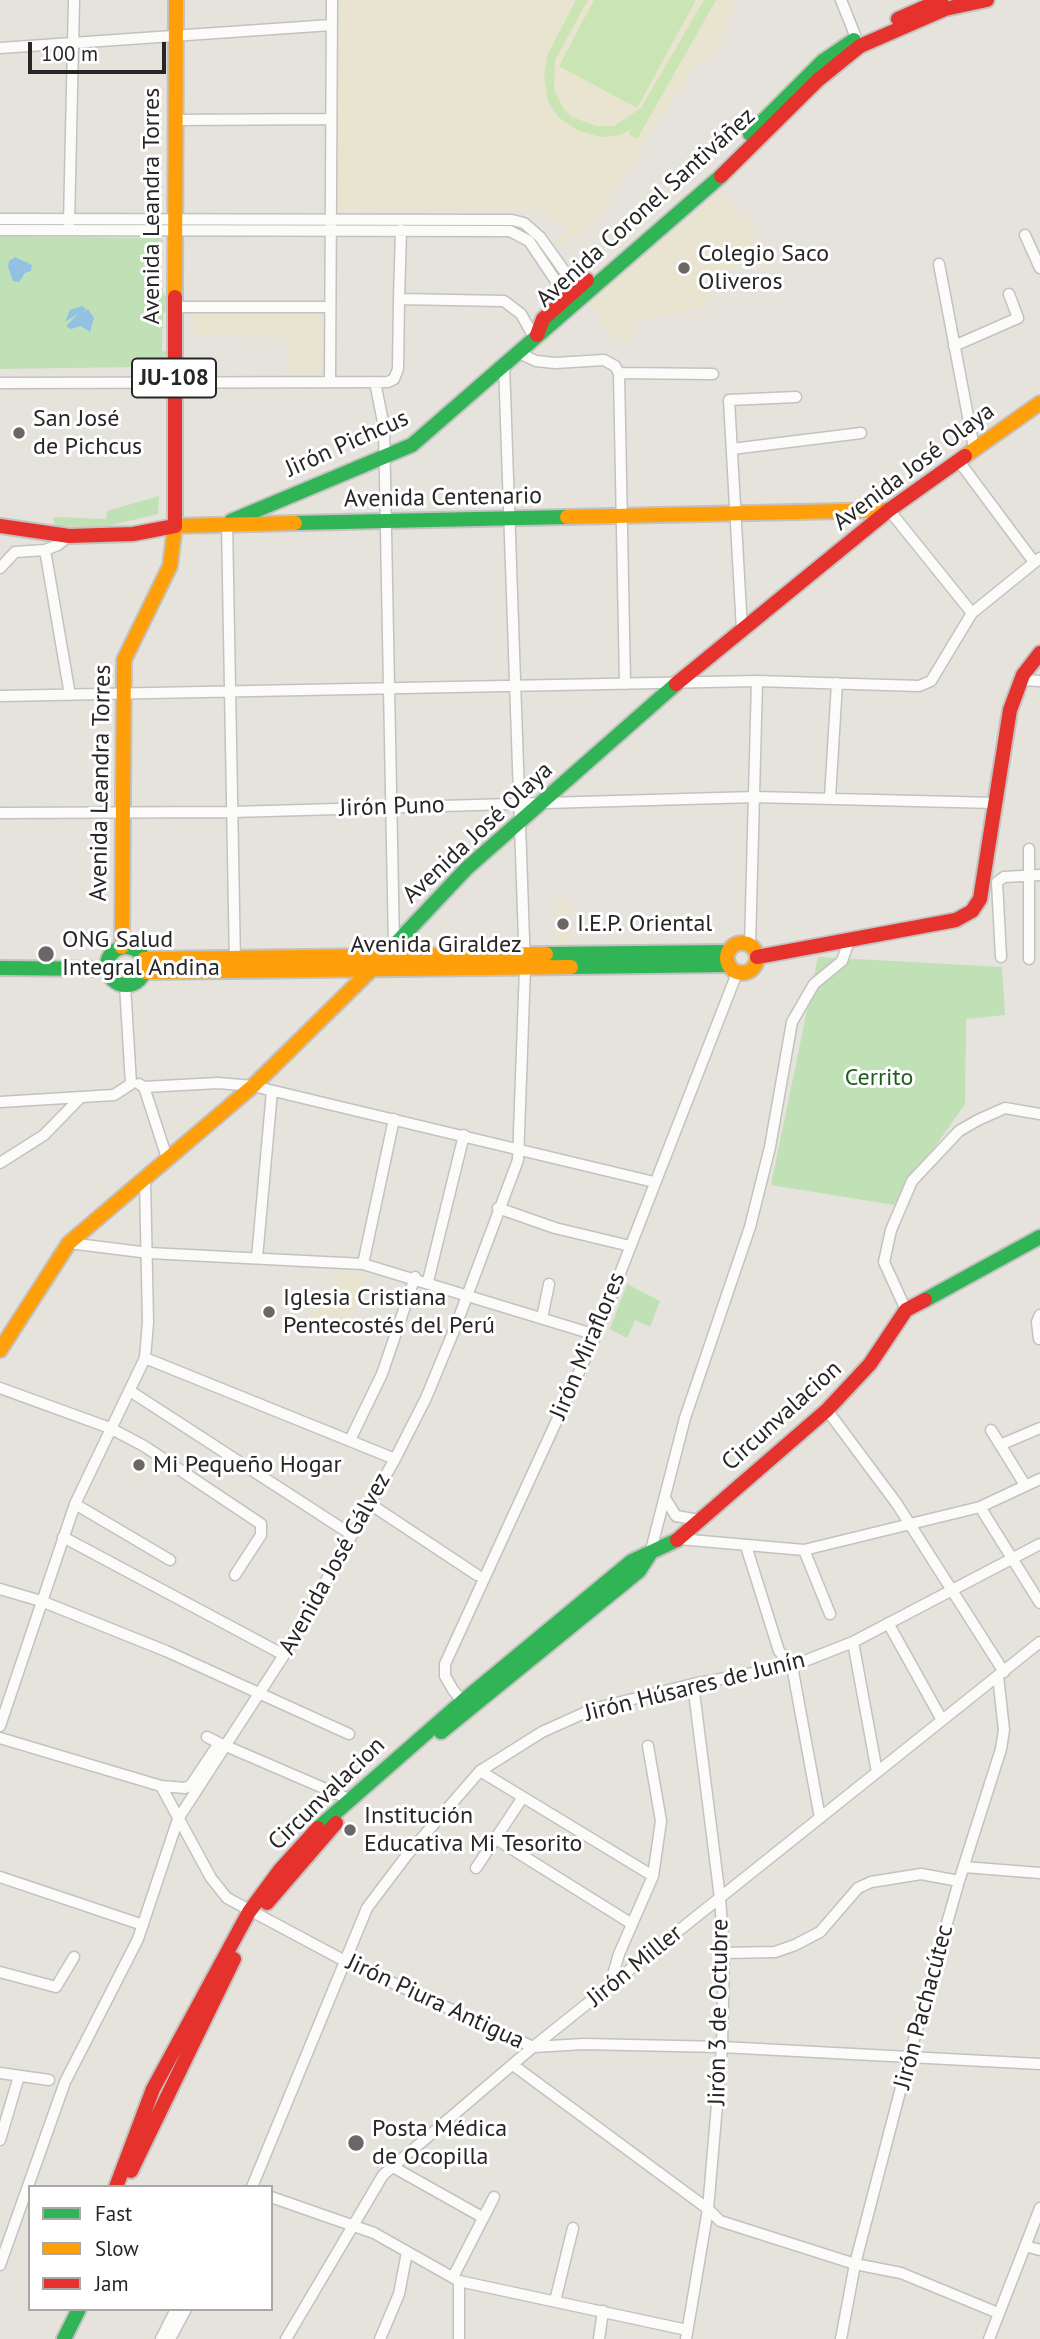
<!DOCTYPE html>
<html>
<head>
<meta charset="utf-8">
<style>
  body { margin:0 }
  #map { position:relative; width:1040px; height:2339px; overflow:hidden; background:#e5e3dc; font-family:"PT Sans",sans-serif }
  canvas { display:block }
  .legend { position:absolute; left:28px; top:2185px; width:245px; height:126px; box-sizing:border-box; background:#fff; border:2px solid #a8a8a8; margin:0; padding:9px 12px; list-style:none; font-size:21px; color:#262626 }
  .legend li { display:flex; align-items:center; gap:14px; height:35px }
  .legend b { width:35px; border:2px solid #a8a8a8 }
  .scale { position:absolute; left:28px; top:42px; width:138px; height:32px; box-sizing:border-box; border:4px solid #262626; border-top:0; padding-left:9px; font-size:21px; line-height:24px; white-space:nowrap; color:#262626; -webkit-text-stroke:5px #fff; paint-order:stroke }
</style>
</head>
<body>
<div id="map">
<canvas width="1040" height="2339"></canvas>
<ul class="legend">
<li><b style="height:9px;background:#30b455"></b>Fast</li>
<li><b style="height:9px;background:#ff9f0a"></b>Slow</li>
<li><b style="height:9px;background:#e5322d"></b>Jam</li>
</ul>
<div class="scale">100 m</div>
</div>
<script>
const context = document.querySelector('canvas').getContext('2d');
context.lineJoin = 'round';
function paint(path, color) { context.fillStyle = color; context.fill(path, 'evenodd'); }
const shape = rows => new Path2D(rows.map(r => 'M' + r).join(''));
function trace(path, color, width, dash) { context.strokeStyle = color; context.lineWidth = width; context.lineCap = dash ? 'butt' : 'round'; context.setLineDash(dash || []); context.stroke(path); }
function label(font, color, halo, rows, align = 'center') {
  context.font = font + ' "PT Sans",sans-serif'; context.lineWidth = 6; context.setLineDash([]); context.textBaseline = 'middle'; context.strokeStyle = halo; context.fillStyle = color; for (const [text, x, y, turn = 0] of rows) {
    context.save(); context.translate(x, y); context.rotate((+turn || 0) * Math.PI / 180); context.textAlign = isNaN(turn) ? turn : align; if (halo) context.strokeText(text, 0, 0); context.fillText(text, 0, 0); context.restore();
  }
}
paint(shape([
  [336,0,735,0,719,50,694,67,595,220,558,248,554,239,567,233,564,226,536,209,335,210],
  [719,192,744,221,749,217,773,270,749,266,727,269,713,277,708,288,710,306,638,321,630,344,610,336,590,304,592,300],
  [193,310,322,310,322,373,319,376,289,375,287,337,193,336],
  [556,900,572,901,569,948,554,947],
  [334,1270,367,1273,348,1330,310,1327,315,1296,332,1297],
  [139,1454,148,1459,139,1477,129,1472]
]), '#e8e4d0');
paint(shape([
  [0,236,160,238,164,241,161,244,162,291,168,299,167,308,163,315,162,351,167,352,161,367,142,374,137,367,0,369],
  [159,496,158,514,104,527,55,526,53,517,106,519,107,511],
  [818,957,1002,967,1005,1015,966,1019,965,1104,894,1205,771,1185],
  [627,1284,660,1301,650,1327,635,1320,627,1338,610,1329]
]), '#c0e0b6');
paint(shape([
  [576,0,588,0,555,60,554,89,563,108,572,117,596,126,614,126,641,108,704,0,716,0,637,139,629,135,631,130,616,136,600,137,577,130,558,117,548,102,544,76,547,56],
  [594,0,696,0,637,108,559,66]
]), '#cae4b3');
paint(shape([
  [15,257,32,265,31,271,25,273,19,282,13,281,8,267,9,261],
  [82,306,86,309,80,314,88,309,94,318,90,332,81,326,71,329,66,326,79,313,65,322,70,310]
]), '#92c1e4');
const street = shape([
  [841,0,859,45],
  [0,48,331,25],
  [176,120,331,119],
  [0,219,512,220,524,223,540,237,580,293],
  [69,223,74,0],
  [0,230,510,231,529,241,570,302],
  [1025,235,1040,268],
  [939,264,974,448],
  [399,299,401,230],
  [174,307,330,307],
  [954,346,1018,318,1009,294],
  [517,352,536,361,555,363,604,360,615,366,619,373],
  [619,373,625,684],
  [619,373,713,374],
  [330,382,332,0],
  [375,382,384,427,394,946],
  [0,383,388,382,394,379,398,369,399,299,504,301,521,314,534,337],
  [732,449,861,433],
  [958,460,1034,562],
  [889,510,972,613],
  [227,523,235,963],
  [45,550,70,695],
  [0,568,15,552,45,550,58,545,69,536],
  [742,630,729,400,796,397],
  [1022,680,1040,681],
  [0,696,757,681,919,686,931,681,972,613,1040,558],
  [830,798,837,683],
  [0,813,233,812,755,797,995,803],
  [750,946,757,681],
  [1001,957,997,882,1004,877,1040,875],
  [1029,959,1029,849],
  [125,985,131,1084],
  [139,1084,144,1087,168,1161],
  [144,1087,218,1083,253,1086,654,1182],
  [0,1102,114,1095,131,1084],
  [0,1163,44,1135,80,1098],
  [498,1208,555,1228,630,1246],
  [69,1243,149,1253,363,1264,596,1335],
  [257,1258,272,1091],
  [363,1264,394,1119],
  [428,1281,464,1135],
  [906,1310,884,1262,891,1230,912,1181,959,1131,978,1120,1005,1108,1040,1114],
  [542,1318,549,1284],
  [1039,1339,1037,1322,1040,1315],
  [145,1358,395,1459],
  [0,1388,110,1428,144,1446,261,1524,261,1535,235,1575],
  [130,1391,352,1535],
  [827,1410,897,1504,1004,1672],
  [991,1430,1025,1485],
  [350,1440,382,1374,415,1277],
  [1000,1445,1040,1428],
  [665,1498,676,1516,699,1520],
  [75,1504,170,1560],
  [370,1504,477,1575],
  [980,1507,1040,1603],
  [63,1537,284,1655],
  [679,1539,804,1550,980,1507,1040,1479],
  [746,1546,779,1651,792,1666,820,1818],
  [804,1550,830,1614],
  [650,1554,685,1418,750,1227,770,1147,792,1022,814,984,842,961,849,941],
  [0,1589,41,1601,166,1651,349,1734],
  [888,1623,942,1720],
  [853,1642,877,1772],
  [465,1704,453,1690,445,1676,445,1664,596,1335,737,973],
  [0,1726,75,1504,145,1358,148,1322,145,1180],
  [207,1737,219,1743],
  [0,1738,161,1786,185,1788,191,1785,219,1743,349,1799],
  [480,1771,653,1876],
  [161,1786,211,1878,227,1898,343,1960,533,2047,584,2044,722,2047,1040,2064],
  [496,1839,632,1924],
  [964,1867,1040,1873],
  [476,1868,523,1797],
  [0,1877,143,1925],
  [724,1953,775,1952,795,1945,820,1932,858,1888,871,1882,921,1874,959,1881],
  [0,1972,56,1987,74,1957],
  [610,1985,619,1954,653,1876,661,1821,648,1746],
  [513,2065,708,2209,720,2221,855,2264,901,2273,998,2313],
  [0,2073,49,2080],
  [0,2140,19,2076],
  [393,2167,482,2217],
  [252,2187,367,1908,407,1855,480,1771,542,1732,593,1709,693,1684,792,1666,853,1642,1040,1544],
  [271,2197,374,2233,459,2281,687,2330],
  [1025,2246,1040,2250],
  [0,2265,65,2082,138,1939,178,1819,284,1655,395,1459,426,1398,455,1328,518,1160,525,968,504,364],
  [453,2277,494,2197],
  [555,2301,573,2228],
  [161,2339,176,2309],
  [170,2339,186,2309],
  [286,2339,383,2175,533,2047,1040,1642],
  [380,2339,399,2294,407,2252],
  [459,2339,459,2281],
  [599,2339,603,2311],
  [686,2339,708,2209,722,2047,724,1953,720,1898,693,1684],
  [841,2339,855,2264,909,2057,959,1881,1001,1749,1004,1730,998,1676],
  [989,2339,1040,2208]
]);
const fast = shape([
  [750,134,823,61,854,40],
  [231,521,412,445,721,176],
  [295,523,567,517],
  '107 966a19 19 0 1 1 38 0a19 19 0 1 1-38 0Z',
  [546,954,728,952],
  [571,967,728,965],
  [0,968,106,969],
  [369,972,467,868,676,684],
  [925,1300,1040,1237],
  [441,1732,639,1571,650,1554],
  [318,1828,463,1701,632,1561,677,1540],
  [64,2339,79,2309]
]);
const slow = shape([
  [175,297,176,0],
  [965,456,1040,403],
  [567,517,889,510],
  '727 958a15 15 0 1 1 30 0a15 15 0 1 1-30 0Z',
  [122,947,124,660,170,566,175,526,295,523],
  [144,959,546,954],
  [145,972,571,967],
  [0,1350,69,1243,253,1086,369,972]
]);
const jam = shape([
  [898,19,941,0],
  [721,176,818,80,860,46,945,9,987,0],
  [537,335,543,319,587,280],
  [0,526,69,536,133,534,175,526,175,297],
  [676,684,889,510,965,456],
  [757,957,956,920,972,911,980,899,1010,710,1023,675,1040,653],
  [677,1540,827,1410,870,1364,906,1310,925,1300],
  [267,1903,336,1823],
  [131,2171,234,1959],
  [116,2187,153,2089,249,1912,280,1870,318,1828]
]);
trace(street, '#c3c2c1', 13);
trace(fast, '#c3c2c1', 18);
trace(slow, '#c3c2c1', 18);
trace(jam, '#c3c2c1', 18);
trace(street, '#fbfbfa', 10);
trace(fast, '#30b455', 14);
trace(slow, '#ff9f0a', 14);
trace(jam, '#e5322d', 14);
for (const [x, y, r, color] of [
  [684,268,7,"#696866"],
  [19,433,7,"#696866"],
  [563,924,7,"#696866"],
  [46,954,9,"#696866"],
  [269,1312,7,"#696866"],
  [139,1465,7,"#696866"],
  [350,1830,7,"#696866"],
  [356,2143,9,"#696866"]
]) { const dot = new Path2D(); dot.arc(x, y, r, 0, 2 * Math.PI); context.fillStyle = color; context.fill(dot); trace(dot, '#fff', 2.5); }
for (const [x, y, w] of [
  [174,378,84]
]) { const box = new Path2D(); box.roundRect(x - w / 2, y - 19.5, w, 39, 5); context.fillStyle = '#fff'; context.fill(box); trace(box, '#262626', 2); }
label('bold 23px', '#262626', null, [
  ["JU-108",174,378]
]);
label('24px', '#262626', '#fff', [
  ["Avenida Leandra Torres",152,206,-90],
  ["Avenida Coronel Santiváñez",646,208,-42],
  ["Jirón Pichcus",347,444,-24],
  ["Avenida José Olaya",914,467,-37],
  ["Avenida Centenario",443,498,-1],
  ["Avenida Leandra Torres",101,783,-89],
  ["Jirón Puno",392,807,-2],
  ["Avenida José Olaya",478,833,-43],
  ["Avenida Giraldez",436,945],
  ["Jirón Miraflores",588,1346,-67],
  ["Circunvalacion",782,1416,-42],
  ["Avenida José Gálvez",335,1564,-61],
  ["Jirón Húsares de Junín",695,1687,-14],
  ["Circunvalacion",327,1794,-44],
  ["Jirón Miller",635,1966,-39],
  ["Jirón Piura Antigua",435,2002,25],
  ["Jirón Pachacútec",924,2007,-75],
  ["Jirón 3 de Octubre",719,2012,-89]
]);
label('24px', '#262626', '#fff', [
  ["Colegio Saco",698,254],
  ["Oliveros",698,282],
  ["San José",33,419],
  ["de Pichcus",33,447],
  ["I.E.P. Oriental",577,924],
  ["ONG Salud",62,940],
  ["Integral Andina",62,968],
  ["Iglesia Cristiana",283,1298],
  ["Pentecostés del Perú",283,1326],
  ["Mi Pequeño Hogar",153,1465],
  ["Institución",364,1816],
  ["Educativa Mi Tesorito",364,1844],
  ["Posta Médica",372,2129],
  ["de Ocopilla",372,2157]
], 'left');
label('24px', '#1e5e1b', '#fff', [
  ["Cerrito",879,1078]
]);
</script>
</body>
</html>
